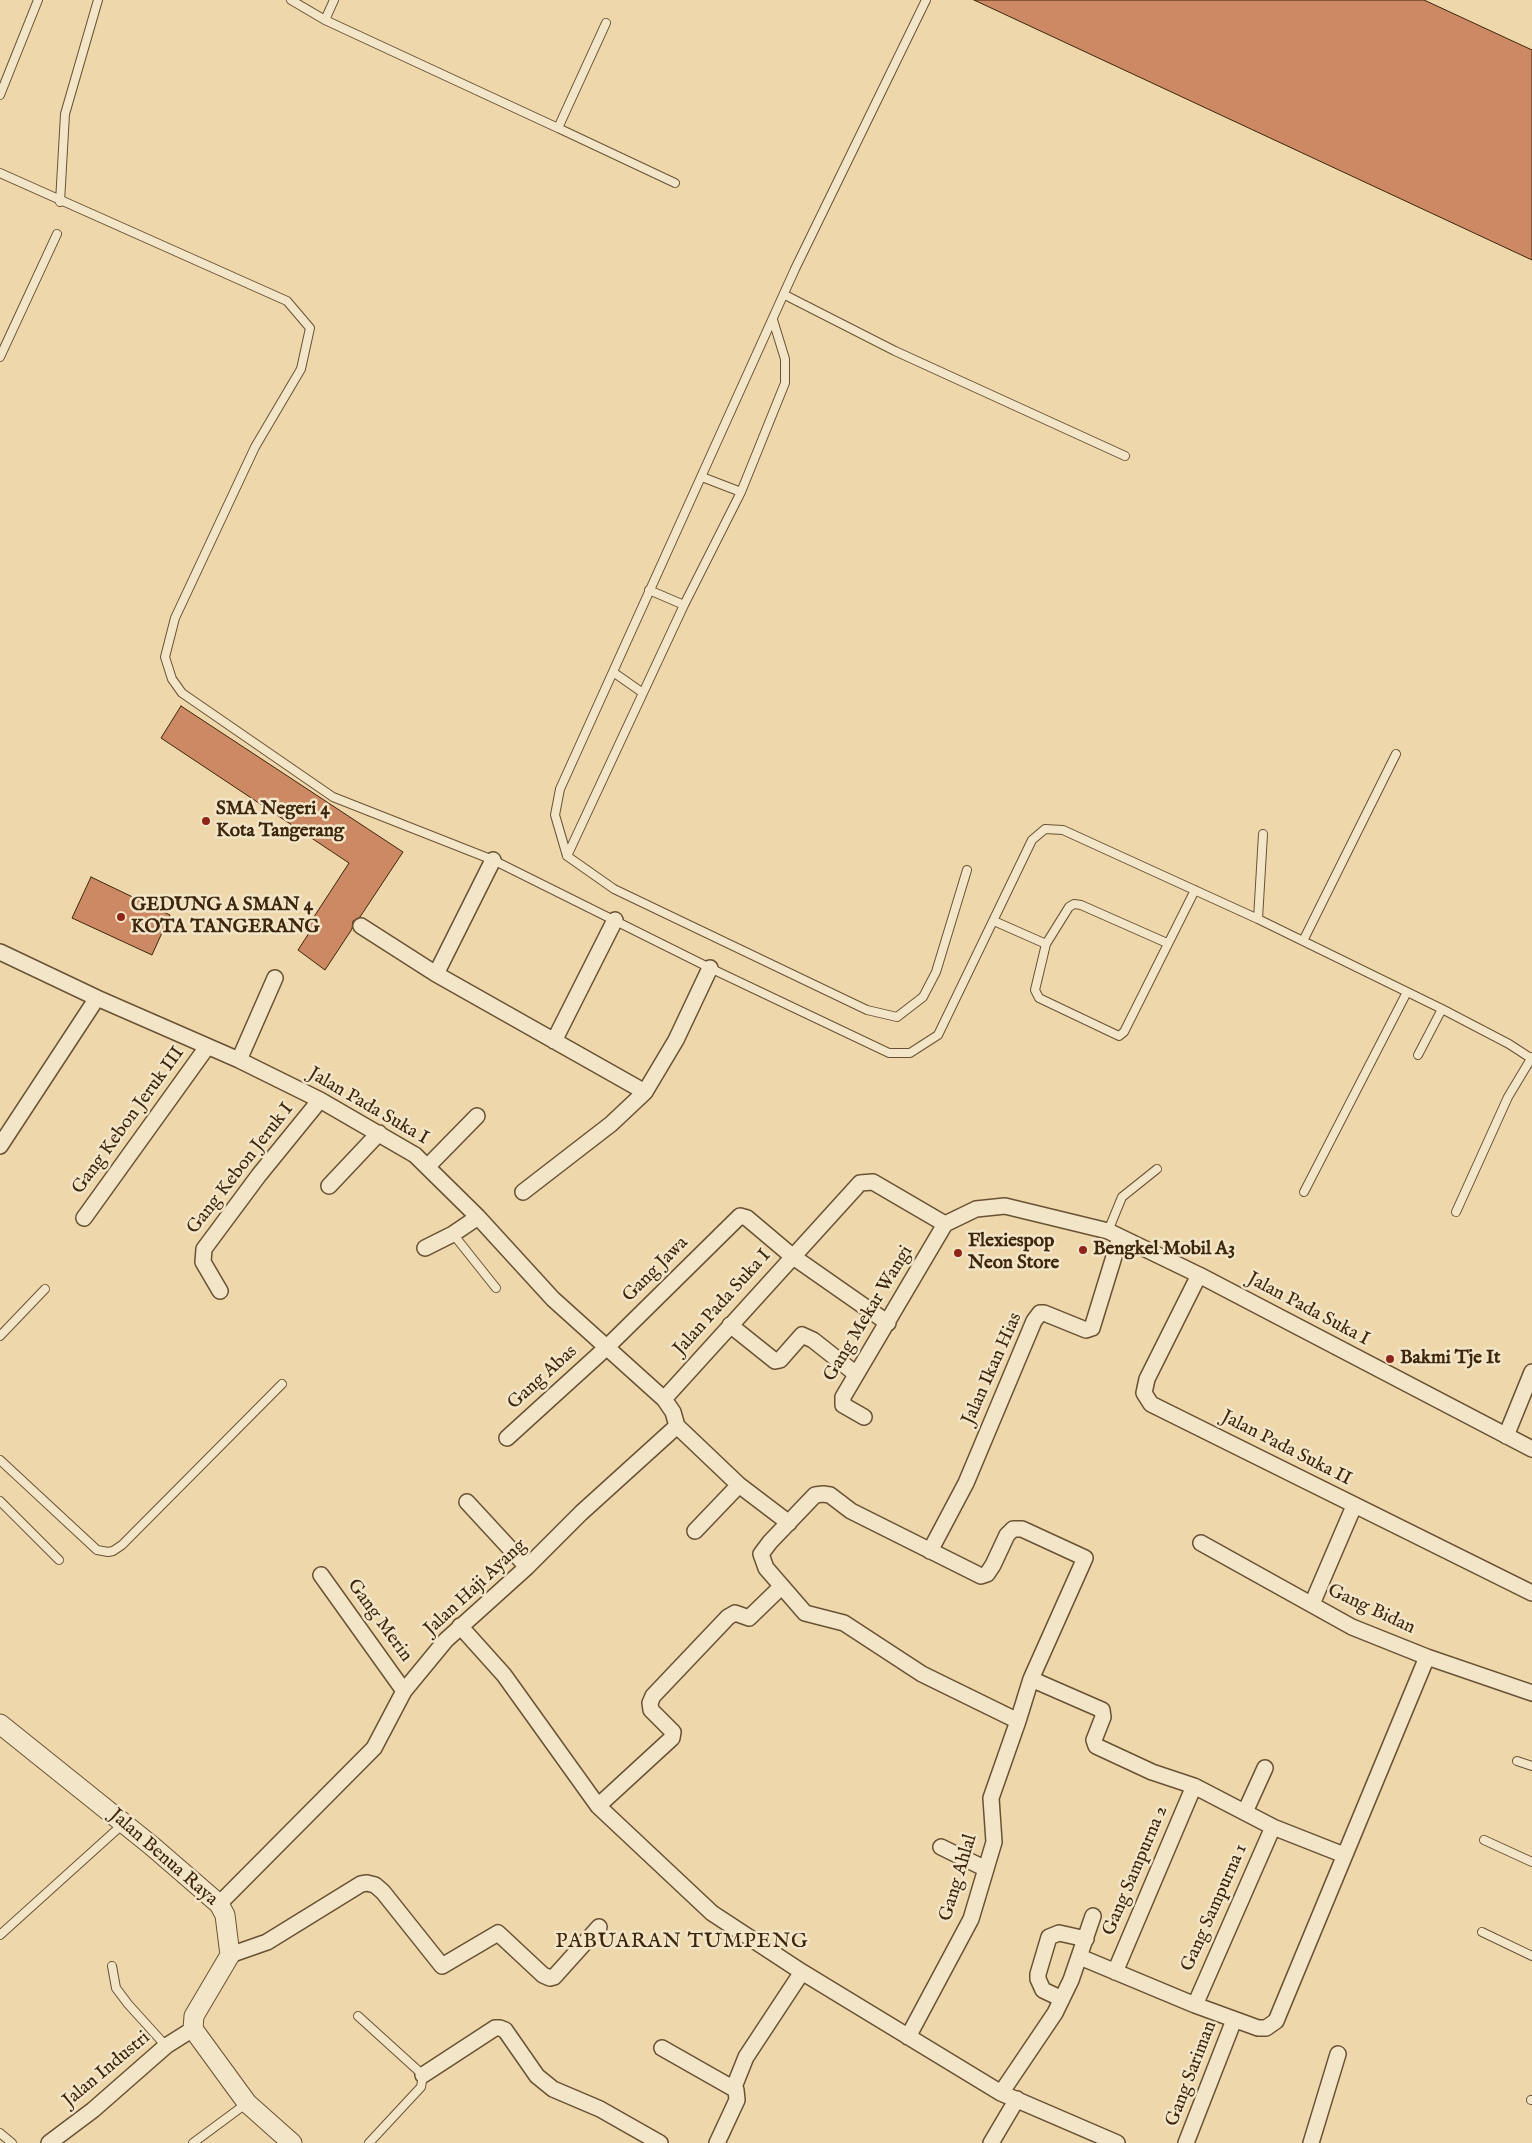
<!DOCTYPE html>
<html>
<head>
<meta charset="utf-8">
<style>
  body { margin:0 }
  canvas { display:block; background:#edd7ab }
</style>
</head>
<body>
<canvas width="1532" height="2143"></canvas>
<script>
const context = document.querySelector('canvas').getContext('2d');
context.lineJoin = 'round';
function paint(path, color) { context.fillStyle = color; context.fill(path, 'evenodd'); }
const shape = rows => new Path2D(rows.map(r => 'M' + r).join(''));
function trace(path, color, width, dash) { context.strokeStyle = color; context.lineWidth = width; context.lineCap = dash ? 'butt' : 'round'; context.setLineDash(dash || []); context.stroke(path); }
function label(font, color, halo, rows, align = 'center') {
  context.font = font + ' "IM FELL English",serif'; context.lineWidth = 5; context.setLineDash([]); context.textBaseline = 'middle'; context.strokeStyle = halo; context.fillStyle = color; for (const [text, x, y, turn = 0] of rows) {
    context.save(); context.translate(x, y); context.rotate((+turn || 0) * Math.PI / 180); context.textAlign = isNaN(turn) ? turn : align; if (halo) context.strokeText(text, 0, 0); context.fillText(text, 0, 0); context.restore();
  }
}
const building = shape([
  [974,0,1424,0,1532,50,1532,260,974,0],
  [181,706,403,852,360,917,353,921,352,929,325,970,298,950,311,930,308,926,349,863,161,738,181,706],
  [91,877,170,915,152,955,72,918,91,877]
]);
paint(building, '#cc8964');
trace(building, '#3d260b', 1);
const service = shape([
  [291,0,325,20,558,128,606,23],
  [926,0,795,269,560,789,555,815,567,856,614,889,867,1010,897,1017,923,997,936,972,967,870],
  [325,20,334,0],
  [0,95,38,0],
  [558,128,675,183],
  [0,173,287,301,310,328,301,369,255,447,175,618,165,657,172,679,182,693,333,797,493,860,710,968,889,1053,910,1053,938,1035,1032,840,1045,829,1063,830,1258,919,1442,1009,1509,1044,1532,1059],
  [60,202,65,114,98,0],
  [785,295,895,351,1125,456],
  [0,357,57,234],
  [702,477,741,492],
  [649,590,684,605,741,492,785,383,785,359,773,320],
  [643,693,684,605],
  [567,856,643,693,613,672],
  [1258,919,1263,834],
  [994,921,1046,944,1035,990,1039,998,1119,1036,1124,1032,1195,890],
  [1303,941,1396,754],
  [1046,944,1069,907,1074,904,1081,905,1167,943],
  [1418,1055,1442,1009],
  [1304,1192,1407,992],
  [1456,1212,1508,1097,1532,1057],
  [1108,1231,1122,1197,1157,1169],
  [453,1234,496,1288],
  [0,1336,45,1289],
  [0,1460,97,1550,108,1552,113,1551,122,1545,282,1384],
  [0,1501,59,1560],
  [1517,1761,1532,1766],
  [1484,1840,1532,1862],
  [1482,1932,1532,1956],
  [0,1935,123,1824],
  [112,1966,116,1988,128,2004,166,2046],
  [358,2016,423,2075,421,2087,369,2143],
  [1531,2100,1532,2100],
  [0,2133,12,2143],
  [193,2143,247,2103]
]);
const minor = shape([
  [361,926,436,974,493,860],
  [0,952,97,998,239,1060,320,1100,415,1155,478,1217,553,1299,664,1399,673,1412,677,1426,581,1513,527,1567,446,1640,404,1691,374,1748,219,1904],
  [436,974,645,1092],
  [554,1041,615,920],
  [239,1060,275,978],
  [0,1146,97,998],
  [428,1166,477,1116],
  [329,1186,379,1133],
  [523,1192,611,1124,645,1092,676,1040,710,968],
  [84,1218,207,1047],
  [425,1248,453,1234,478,1217],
  [1199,1275,1147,1379,1144,1393,1151,1404,1532,1593],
  [220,1291,203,1262,204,1249,259,1175,320,1100],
  [730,1325,775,1361,780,1360,802,1335,813,1340,856,1374],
  [664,1399,860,1183,873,1182,945,1224,976,1209,1005,1206,1108,1231,1199,1275,1532,1449],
  [864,1417,843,1405,843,1397,945,1224],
  [677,1426,739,1485,789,1523],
  [1506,1436,1532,1372],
  [507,1438,606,1348,740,1216,747,1218,792,1256,888,1323],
  [467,1502,527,1567],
  [695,1531,739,1485],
  [1201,1543,1352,1627,1427,1657,1532,1693],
  [930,1551,966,1483,1034,1321,1040,1313,1044,1313,1086,1330,1092,1328,1120,1237],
  [321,1575,404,1691],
  [1312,1604,1354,1506],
  [460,1626,504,1675,598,1806,712,1913,802,1972,1001,2093,1117,2143],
  [1031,1679,1085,1558,1022,1529,1013,1529,1007,1535,993,1565,987,1574,981,1576,851,1511,830,1495,823,1494,815,1495,770,1542,761,1554,766,1568,805,1613,844,1623,922,1674,1018,1721,1031,1679,1102,1710,1103,1717,1094,1740,1096,1746,1152,1772,1194,1786,1273,1827,1344,1855],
  [598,1806,672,1738,673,1732,651,1710,650,1703,653,1696,728,1617,735,1613,749,1618,781,1587],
  [1245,1812,1265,1768],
  [941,1847,986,1869],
  [230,1955,267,1942,361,1884,367,1883,375,1885,383,1892,442,1966,498,1933,543,1975,550,1978,554,1977,599,1927],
  [1080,1957,1195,2005,1258,2028,1266,2028,1276,2021,1427,1657],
  [1115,1972,1194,1786],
  [1062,1999,1043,1990,1038,1979,1038,1974,1049,1937,1059,1933,1086,1939],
  [1195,2005,1273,1827],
  [908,2037,971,1919,994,1842,991,1798,1018,1721],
  [662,2048,736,2090,737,2100,717,2143],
  [423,2075,495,2028,500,2028,505,2030,537,2076,553,2089,600,2109,660,2143],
  [734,2087,746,2057,802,1972],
  [1001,2093,1055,2013,1071,1980,1093,1916],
  [49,2143,93,2110,166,2046,193,2029],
  [991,2143,1017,2099],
  [1186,2143,1234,2020],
  [1311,2143,1338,2054]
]);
const tertiary = shape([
  [0,1724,152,1846,219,1904,225,1915,230,1955,194,2016,193,2029,247,2103,292,2143]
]);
trace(service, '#695233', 10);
trace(minor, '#695233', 18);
trace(tertiary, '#695233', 21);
trace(service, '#f3e5c8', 8);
trace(minor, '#f3e5c8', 15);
trace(tertiary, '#f3e5c8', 19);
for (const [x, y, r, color] of [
  [206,821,5,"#8f2418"],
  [121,917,5,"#8f2418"],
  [1083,1250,5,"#8f2418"],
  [958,1253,5,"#8f2418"],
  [1390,1359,5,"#8f2418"]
]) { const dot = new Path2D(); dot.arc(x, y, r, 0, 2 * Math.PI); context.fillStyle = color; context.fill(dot); trace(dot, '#f3e5c8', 2); }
label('bold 19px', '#3d260b', '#f3e5c8', [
  ["SMA Negeri 4",216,810],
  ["Kota Tangerang",216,832],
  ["GEDUNG A SMAN 4",131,906],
  ["KOTA TANGERANG",131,928],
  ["Flexiespop",968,1242],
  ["Neon Store",968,1264],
  ["Bengkel Mobil A3",1093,1250],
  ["Bakmi Tje It",1400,1359]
], 'left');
label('19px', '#3d260b', '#f3e5c8', [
  ["Jalan Pada Suka I",368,1107,30],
  ["Gang Kebon Jeruk III",129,1121,-54],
  ["Gang Kebon Jeruk I",241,1169,-52],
  ["Gang Jawa",656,1270,-45],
  ["Jalan Pada Suka I",723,1303,-48],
  ["Jalan Pada Suka I",1308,1310,28],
  ["Gang Mekar Wangi",869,1314,-59],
  ["Jalan Ikan Hias",993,1369,-66],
  ["Gang Abas",543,1378,-42],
  ["Jalan Pada Suka II",1286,1449,27],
  ["Jalan Haji Ayang",476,1588,-43],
  ["Gang Bidan",1371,1610,25],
  ["Gang Merin",379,1621,54],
  ["Jalan Benua Raya",163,1858,41],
  ["Gang Sampurna 2",1136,1871,-67],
  ["Gang Ahlal",959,1878,-73],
  ["Gang Sampurna 1",1215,1908,-66],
  ["Jalan Industri",107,2070,-40],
  ["Gang Sariman",1192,2074,-69]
]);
context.letterSpacing = '1px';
label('21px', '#3d260b', '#f3e5c8', [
  ["PABUARAN TUMPENG",682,1943]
]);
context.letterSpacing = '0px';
</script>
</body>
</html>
